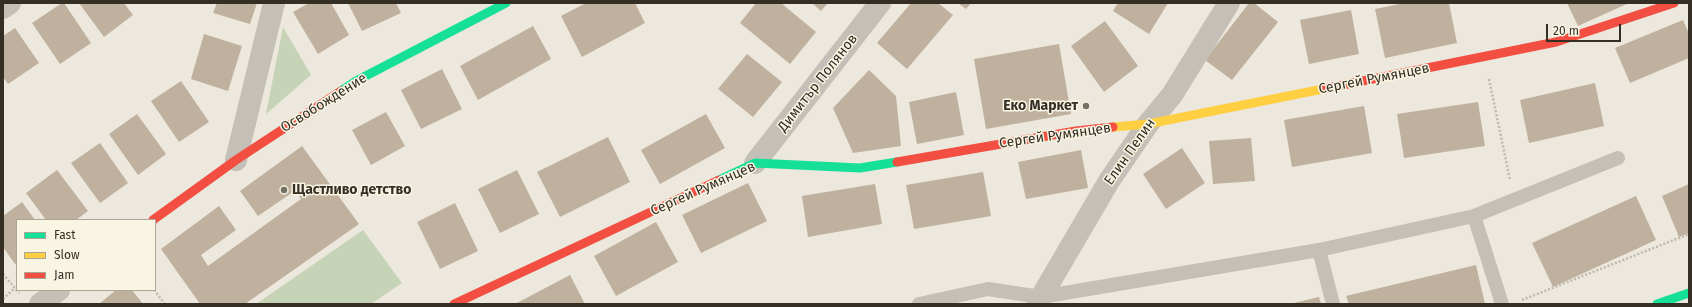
<!DOCTYPE html>
<html>
<head>
<meta charset="utf-8">
<style>
  body { margin:0 }
  #map { position:relative; width:1692px; height:307px; overflow:hidden; background:#ece8dd; font-family:"Fira Sans",sans-serif }
  canvas { display:block }
  .frame { position:absolute; inset:0; border:4px solid #342e25; pointer-events:none }
  .legend { position:absolute; left:16px; top:219px; width:140px; height:72px; box-sizing:border-box; background:#f9f5e3; border:1px solid #aaa597; margin:0; padding:5px 7px; list-style:none; font-size:12px; color:#342e25 }
  .legend li { display:flex; align-items:center; gap:8px; height:20px }
  .legend b { width:20px; border:1px solid #aaa597 }
  .scale { position:absolute; left:1546px; top:24px; width:75px; height:18px; box-sizing:border-box; border:2px solid #342e25; border-top:0; padding-left:5px; font-size:12px; line-height:14px; white-space:nowrap; color:#342e25; -webkit-text-stroke:3px #f9f5e3; paint-order:stroke }
</style>
</head>
<body>
<div id="map">
<canvas width="1692" height="307"></canvas>
<div class="frame"></div>
<ul class="legend">
<li><b style="height:5px;background:#16e098"></b>Fast</li>
<li><b style="height:5px;background:#ffcf43"></b>Slow</li>
<li><b style="height:5px;background:#f24e42"></b>Jam</li>
</ul>
<div class="scale">20 m</div>
</div>
<script>
const context = document.querySelector('canvas').getContext('2d');
context.lineJoin = 'round';
function paint(path, color) { context.fillStyle = color; context.fill(path, 'evenodd'); }
const shape = rows => new Path2D(rows.map(r => 'M' + r).join(''));
function trace(path, color, width, dash) { context.strokeStyle = color; context.lineWidth = width; context.lineCap = dash ? 'butt' : 'round'; context.setLineDash(dash || []); context.stroke(path); }
function label(font, color, halo, rows, align = 'center') {
  context.font = font + ' "Fira Sans",sans-serif'; context.lineWidth = 3; context.setLineDash([]); context.textBaseline = 'middle'; context.strokeStyle = halo; context.fillStyle = color; for (const [text, x, y, turn = 0] of rows) {
    context.save(); context.translate(x, y); context.rotate((+turn || 0) * Math.PI / 180); context.textAlign = isNaN(turn) ? turn : align; if (halo) context.strokeText(text, 0, 0); context.fillText(text, 0, 0); context.restore();
  }
}
paint(shape([
  [283,27,311,75,266,114],
  [363,230,402,283,371,304,256,304]
]), '#c7d3b6');
paint(shape([
  [62,3,64,3,91,43,60,64,32,23],
  [79,3,124,3,133,15,104,37],
  [217,3,257,3,250,24,213,13],
  [309,3,331,3,349,35,318,54,293,12],
  [348,3,396,3,401,13,362,31],
  [586,3,635,3,645,23,582,57,561,16],
  [756,3,781,3,816,32,790,64,740,23],
  [812,3,828,3,821,11],
  [911,3,938,3,953,15,907,69,877,43],
  [958,3,971,3,966,9],
  [1118,3,1168,3,1149,34,1113,11],
  [1249,3,1254,3,1278,22,1232,80,1205,60],
  [1405,3,1449,3,1457,43,1385,58,1375,9],
  [1567,3,1629,3,1578,26],
  [1351,10,1359,54,1309,64,1300,20],
  [1683,20,1689,34,1689,58,1630,83,1615,48],
  [1105,21,1138,66,1104,92,1071,46],
  [533,26,551,59,478,100,460,66],
  [15,28,39,63,8,84,3,77,3,36],
  [204,34,242,46,228,91,191,79],
  [1059,44,1071,114,986,129,974,59],
  [747,54,782,82,753,117,718,89],
  [442,69,462,109,421,129,401,90],
  [869,70,896,96,901,146,853,153,833,108],
  [181,81,209,122,179,142,151,101],
  [1595,83,1604,126,1529,143,1520,100],
  [956,92,964,135,917,144,909,102],
  [1478,102,1485,146,1404,158,1397,114],
  [1364,106,1372,153,1292,167,1284,120],
  [386,112,405,146,371,165,352,130],
  [137,114,166,154,138,175,109,134],
  [706,114,725,148,660,184,641,150],
  [608,137,630,182,560,217,537,172],
  [1251,138,1255,181,1213,184,1209,141],
  [100,143,128,183,100,203,71,163],
  [302,146,359,224,245,304,200,304,161,249,219,206,236,230,201,255,208,266,301,199,296,190,258,216,240,191],
  [1182,148,1205,183,1166,209,1143,174],
  [1081,150,1088,188,1026,199,1018,162],
  [57,170,88,211,76,220,46,220,26,193],
  [517,170,539,214,500,233,478,189],
  [983,172,991,216,914,229,906,185],
  [748,183,767,221,701,253,682,215],
  [875,184,882,224,808,237,802,196],
  [1689,184,1689,233,1679,237,1662,196],
  [1636,196,1656,240,1553,287,1532,243],
  [22,202,35,220,17,220,17,263,15,264,3,247,3,216],
  [455,203,478,251,440,269,417,222],
  [656,222,678,262,616,296,594,256],
  [1476,265,1485,304,1349,304,1346,296],
  [570,275,585,304,515,304],
  [116,290,132,290,143,304,99,304],
  [1319,297,1321,304,1294,304,1294,303]
]), '#c0b09e');
trace(shape([
  [1489,79,1510,180],
  [3,274,19,293],
  [154,290,165,304],
  [3,299,15,288],
  [1522,300,1689,234]
]), '#bdb9af', 2.5, [2, 2]);
trace(shape([
  [1474,216,1502,304],
  [1319,250,1333,304],
  [919,304,988,289,1041,297,1319,250,1474,216,1618,158]
]), '#c4c0b7', 14);
trace(shape([
  [3,8,10,3],
  [236,160,274,3],
  [755,163,880,3],
  [40,304,59,290],
  [1037,304,1109,181,1148,124,1172,95,1229,3]
]), '#c4c0b7', 22);
trace(shape([
  [341,91,356,81,506,3],
  [719,180,755,163,860,168,897,162],
  [1657,304,1689,293]
]), '#16e098', 9);
trace(shape([
  [1113,127,1148,124,1323,89]
]), '#ffcf43', 9);
trace(shape([
  [1323,89,1556,42,1674,3],
  [897,162,1076,131,1113,127],
  [153,220,236,160,341,91],
  [454,304,719,180]
]), '#f24e42', 9);
for (const [x, y, r, color] of [
  [1086,106,4,"#746f65"],
  [284,190,4,"#746f65"]
]) { const dot = new Path2D(); dot.arc(x, y, r, 0, 2 * Math.PI); context.fillStyle = color; context.fill(dot); trace(dot, '#f9f5e3', 1.5); }
label('14px', '#342e25', '#f9f5e3', [
  ["Сергей Румянцев",1374,79,-11],
  ["Димитър Полянов",818,83,-52],
  ["Освобождение",324,103,-32],
  ["Сергей Румянцев",1055,136,-8],
  ["Елин Пелин",1130,152,-55],
  ["Сергей Румянцев",703,189,-24]
]);
label('bold 14px', '#342e25', '#f9f5e3', [
  ["Еко Маркет",1078,106],
  ["Щастливо детство",292,190,"left"]
], 'right');
</script>
</body>
</html>
